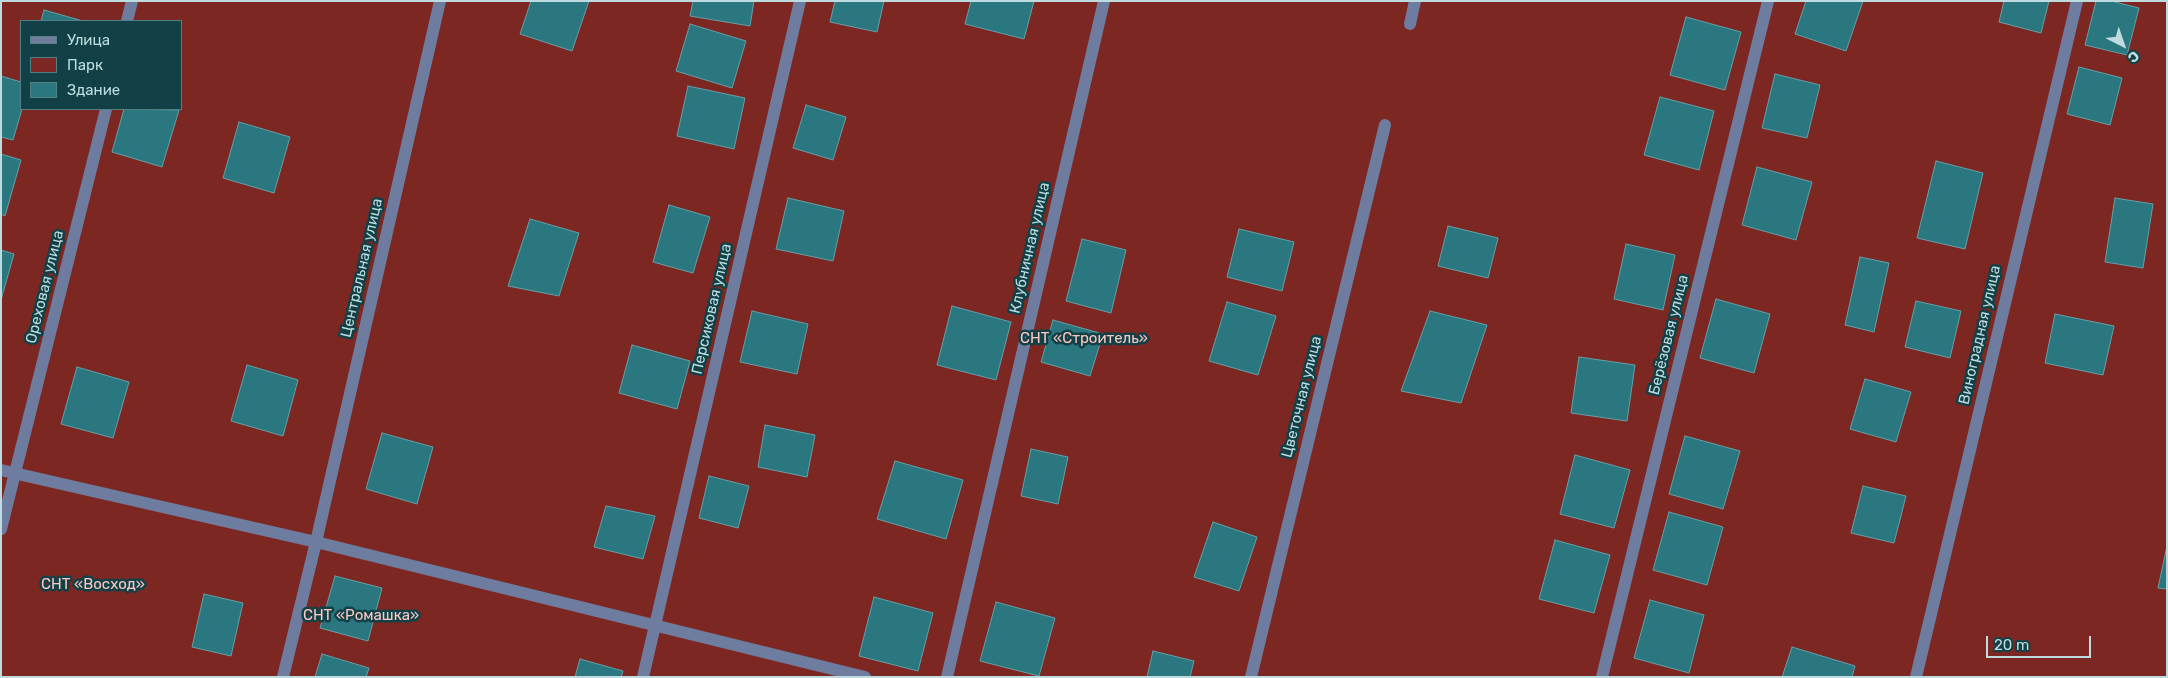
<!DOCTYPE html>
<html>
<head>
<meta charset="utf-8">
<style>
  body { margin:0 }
  #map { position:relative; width:2168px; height:678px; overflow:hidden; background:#114147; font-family:Rubik,sans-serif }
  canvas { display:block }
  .frame { position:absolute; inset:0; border:2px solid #bedcdf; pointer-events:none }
  .legend { position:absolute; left:20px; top:20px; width:162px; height:90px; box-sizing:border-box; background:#114147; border:1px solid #567f84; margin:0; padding:6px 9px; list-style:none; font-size:15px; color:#bedcdf }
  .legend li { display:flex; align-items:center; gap:10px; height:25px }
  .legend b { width:25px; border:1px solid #567f84 }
  .north { position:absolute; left:2098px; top:20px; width:50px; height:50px; -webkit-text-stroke:4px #114147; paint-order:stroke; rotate:139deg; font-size:14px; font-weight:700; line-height:20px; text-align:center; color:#bedcdf }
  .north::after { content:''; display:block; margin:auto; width:18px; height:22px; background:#bedcdf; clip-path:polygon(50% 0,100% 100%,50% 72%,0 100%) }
  .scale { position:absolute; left:1986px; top:636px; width:105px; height:22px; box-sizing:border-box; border:2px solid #bedcdf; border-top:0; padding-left:6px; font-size:15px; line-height:18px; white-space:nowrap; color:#bedcdf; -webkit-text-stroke:4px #114147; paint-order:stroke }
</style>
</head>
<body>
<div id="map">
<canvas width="2168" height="678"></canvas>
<div class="frame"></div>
<ul class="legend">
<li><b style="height:6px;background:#6e7d9f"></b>Улица</li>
<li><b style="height:14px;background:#7d2723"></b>Парк</li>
<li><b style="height:14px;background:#2b7780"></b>Здание</li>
</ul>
<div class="north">С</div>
<div class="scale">20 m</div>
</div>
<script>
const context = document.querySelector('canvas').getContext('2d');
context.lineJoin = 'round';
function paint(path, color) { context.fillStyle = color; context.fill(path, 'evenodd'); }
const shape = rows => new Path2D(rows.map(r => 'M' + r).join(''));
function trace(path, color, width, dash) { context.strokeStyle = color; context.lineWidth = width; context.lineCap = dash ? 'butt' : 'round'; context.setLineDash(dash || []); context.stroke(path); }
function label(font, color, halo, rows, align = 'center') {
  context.font = font + ' Rubik,sans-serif'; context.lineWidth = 5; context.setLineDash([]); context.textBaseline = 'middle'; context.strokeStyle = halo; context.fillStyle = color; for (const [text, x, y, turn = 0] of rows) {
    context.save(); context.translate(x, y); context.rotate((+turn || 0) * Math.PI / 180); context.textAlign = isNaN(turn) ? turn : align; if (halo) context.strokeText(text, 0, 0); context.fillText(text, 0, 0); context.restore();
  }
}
paint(shape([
  [1,1,2167,1,2167,677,1,677],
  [21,21,181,21,181,109,21,109]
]), '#7d2723');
const building = shape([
  [531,1,589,1,572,51,520,34,531,1],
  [693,1,754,1,750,26,690,16,693,1],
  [835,1,884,1,877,32,830,22,835,1],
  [971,1,1034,1,1024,39,965,24,971,1],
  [1806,1,1863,1,1846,51,1795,34,1806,1],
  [2004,1,2049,1,2041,33,1999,22,2004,1],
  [2096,1,2111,1,2139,8,2127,55,2085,45,2096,1],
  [44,10,83,21,41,21,44,10],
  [1686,17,1741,32,1725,90,1670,75,1686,17],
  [690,24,746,41,732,88,676,71,690,24],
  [2079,67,2122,78,2110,125,2067,114,2079,67],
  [1775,74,1820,85,1807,138,1762,128,1775,74],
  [1,76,21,82,22,109,13,140,1,137,1,76],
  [688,86,745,98,734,149,677,136,688,86],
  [1660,97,1714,111,1699,170,1644,155,1660,97],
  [806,105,846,117,833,160,793,148,806,105],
  [124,109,179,110,162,167,112,152,124,109],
  [239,122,290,137,274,193,223,178,239,122],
  [1,154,21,160,5,216,1,214,1,154],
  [1936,161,1983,173,1965,249,1917,238,1936,161],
  [1757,167,1812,182,1796,240,1742,225,1757,167],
  [788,198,844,211,833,261,776,249,788,198],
  [2115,198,2153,204,2143,268,2105,262,2115,198],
  [669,205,710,217,693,273,653,262,669,205],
  [530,219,579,233,559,296,508,286,530,219],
  [1448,226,1498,238,1488,278,1438,266,1448,226],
  [1239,229,1294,242,1282,291,1227,277,1239,229],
  [1082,239,1126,250,1111,313,1066,301,1082,239],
  [1626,244,1675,255,1663,310,1614,299,1626,244],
  [1,250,14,254,1,300,1,250],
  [1860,257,1889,263,1874,332,1845,325,1860,257],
  [1716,299,1770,314,1754,373,1700,358,1716,299],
  [1916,301,1961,311,1950,358,1905,347,1916,301],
  [1227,302,1276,316,1258,375,1209,361,1227,302],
  [952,306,1011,322,996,380,937,365,952,306],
  [752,311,808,324,797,374,740,362,752,311],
  [1430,311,1487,325,1461,403,1401,391,1430,311],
  [2055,314,2114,326,2103,375,2045,363,2055,314],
  [1053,320,1103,334,1090,376,1041,362,1053,320],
  [632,345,690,361,677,409,619,393,632,345],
  [1579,357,1635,365,1627,421,1571,413,1579,357],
  [247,365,298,380,283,436,231,421,247,365],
  [77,367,129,382,113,438,61,424,77,367],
  [1865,379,1911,392,1896,442,1850,429,1865,379],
  [765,425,815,435,807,477,758,467,765,425],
  [382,433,433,447,417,504,366,489,382,433],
  [1685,436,1740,451,1723,509,1669,494,1685,436],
  [1031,449,1068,457,1058,504,1021,496,1031,449],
  [1575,455,1630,470,1614,528,1560,514,1575,455],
  [895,461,963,480,946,539,877,519,895,461],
  [709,476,749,486,738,528,699,518,709,476],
  [1863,486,1906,496,1894,543,1851,533,1863,486],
  [606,506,655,516,643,559,594,547,606,506],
  [1669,512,1723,527,1707,585,1653,570,1669,512],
  [1213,522,1257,537,1239,591,1194,577,1213,522],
  [1555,540,1610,555,1594,613,1539,599,1555,540],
  [2167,546,2167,589,2158,588,2167,546],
  [335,576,382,588,368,641,320,628,335,576],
  [204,594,243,603,231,656,192,647,204,594],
  [874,597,933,613,918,671,859,656,874,597],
  [1650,600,1704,615,1689,673,1634,658,1650,600],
  [996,602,1055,618,1039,676,980,661,996,602],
  [1792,647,1855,666,1852,677,1782,677,1792,647],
  [1153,651,1194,661,1190,677,1147,677,1153,651],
  [322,654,369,668,366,677,315,677,322,654],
  [580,659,623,671,621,677,575,677,580,659]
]);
paint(building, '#2b7780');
trace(building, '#63a0a8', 1);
trace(shape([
  [127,21,132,1],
  [1410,24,1415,1],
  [1,470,316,542,865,677],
  [1,529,106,109],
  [283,677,316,542,440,1],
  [643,677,800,1],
  [947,677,1104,1],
  [1251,677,1385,125],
  [1602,677,1768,1],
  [1916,677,2077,1]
]), '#6e7d9f', 12);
label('15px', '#bedcdf', '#114147', [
  ["Клубничная улица",1030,248,-77],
  ["Центральная улица",362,268,-77],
  ["Ореховая улица",45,287,-76],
  ["Персиковая улица",712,309,-77],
  ["Берёзовая улица",1669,335,-76],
  ["Виноградная улица",1980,335,-77],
  ["Цветочная улица",1302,397,-76]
]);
label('15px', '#fdc8c2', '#114147', [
  ["СНТ «Строитель»",1084,339],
  ["СНТ «Восход»",93,585],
  ["СНТ «Ромашка»",361,616]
]);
</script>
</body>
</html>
